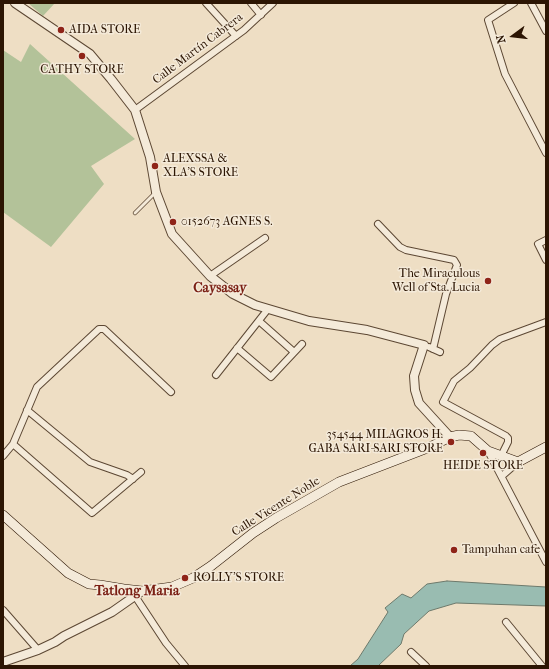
<!DOCTYPE html>
<html>
<head>
<meta charset="utf-8">
<style>
  body { margin:0 }
  #map { position:relative; width:549px; height:669px; overflow:hidden; background:#eedec4; font-family:"IM FELL French Canon",serif }
  canvas { display:block }
  .frame { position:absolute; inset:0; border:4px solid #2c1503; pointer-events:none }
  .north { position:absolute; left:493px; top:16px; width:40px; height:40px; -webkit-text-stroke:3px #f4ead9; paint-order:stroke; rotate:255deg; font-size:11px; font-weight:700; line-height:16px; text-align:center; color:#2c1503 }
  .north::after { content:''; display:block; margin:auto; width:14px; height:18px; background:#2c1503; clip-path:polygon(50% 0,100% 100%,50% 72%,0 100%) }
</style>
</head>
<body>
<div id="map">
<canvas width="549" height="669"></canvas>
<div class="frame"></div>
<div class="north">N</div>
</div>
<script>
const context = document.querySelector('canvas').getContext('2d');
context.lineJoin = 'round';
function paint(path, color) { context.fillStyle = color; context.fill(path, 'evenodd'); }
const shape = rows => new Path2D(rows.map(r => 'M' + r).join(''));
function trace(path, color, width, dash) { context.strokeStyle = color; context.lineWidth = width; context.lineCap = dash ? 'butt' : 'round'; context.setLineDash(dash || []); context.stroke(path); }
function label(font, color, halo, rows, align = 'center') {
  context.font = font + ' "IM FELL French Canon",serif'; context.lineWidth = 3; context.setLineDash([]); context.textBaseline = 'middle'; context.strokeStyle = halo; context.fillStyle = color; for (const [text, x, y, turn = 0] of rows) {
    context.save(); context.translate(x, y); context.rotate((+turn || 0) * Math.PI / 180); context.textAlign = isNaN(turn) ? turn : align; if (halo) context.strokeText(text, 0, 0); context.fillText(text, 0, 0); context.restore();
  }
}
paint(shape([
  [28,3,55,3,43,16],
  [30,44,135,139,91,166,104,184,51,247,3,212,3,50,21,62]
]), '#b3c299');
const water = shape([
  [447,581,546,587,546,606,456,603,429,611,404,634,401,644,378,666,350,666,358,659,388,612,385,608,402,594,411,598,427,584,447,581]
]);
paint(water, '#99bcb1');
trace(water, '#6d796b', 1);
const service = shape([
  [135,213,155,193]
]);
const minor = shape([
  [206,3,236,36],
  [251,3,261,15],
  [514,3,488,20,505,74,546,153],
  [531,3,546,31],
  [135,110,244,30,273,3],
  [378,224,400,247,406,250,454,260,457,265,446,294,433,349],
  [546,240,538,244,546,260],
  [210,276,265,238],
  [259,321,294,352],
  [429,347,440,352],
  [237,348,271,377,302,344],
  [216,375,268,309],
  [27,410,90,462,127,475,133,479],
  [13,444,92,513,141,472],
  [488,451,546,562],
  [3,456,13,444,37,387,99,329,104,329,171,392],
  [501,456,508,442,508,438,506,436,443,402,454,381,470,368,492,345,500,339,546,322],
  [502,476,518,462],
  [135,596,166,643,185,666],
  [3,610,38,650],
  [506,622,542,666],
  [411,652,426,666]
]);
const tertiary = shape([
  [15,3,90,54,111,79,135,110,150,157,156,192,172,234,210,276,233,294,255,305,309,321,367,330,424,345,414,376,415,390,419,403,450,437],
  [3,662,38,650,55,642,64,636,112,612,142,591]
]);
const secondary = shape([
  [3,515,68,573,89,584,100,585,124,589,142,591,172,587,193,578,211,566,253,533,276,518,339,482,430,447,450,437,459,435,471,436,488,451,518,462,546,447]
]);
trace(service, '#5c4733', 4.5);
trace(minor, '#5c4733', 8);
trace(tertiary, '#5c4733', 10);
trace(secondary, '#2c1503', 10);
trace(service, '#f4ead9', 3);
trace(minor, '#f4ead9', 6);
trace(tertiary, '#f4ead9', 8);
trace(secondary, '#f4ead9', 9);
for (const [x, y, r, color] of [
  [61,30,4,"#8f2418"],
  [82,56,4,"#8f2418"],
  [155,166,4,"#8f2418"],
  [173,222,4,"#8f2418"],
  [488,281,4,"#8f2418"],
  [451,442,4,"#8f2418"],
  [483,453,4,"#8f2418"],
  [454,550,4,"#8f2418"],
  [185,578,4,"#8f2418"]
]) { const dot = new Path2D(); dot.arc(x, y, r, 0, 2 * Math.PI); context.fillStyle = color; context.fill(dot); trace(dot, '#f4ead9', 1.5); }
label('12px', '#2c1503', '#f4ead9', [
  ["AIDA STORE",69,30],
  ["CATHY STORE",82,70,"center"],
  ["ALEXSSA &",163,159],
  ["XLA'S STORE",163,173],
  ["0152673 AGNES S.",181,222],
  ["The Miraculous",480,274,"right"],
  ["Well of Sta. Lucia",480,288,"right"],
  ["354544 MILAGROS H.",443,435,"right"],
  ["GABA SARI-SARI STORE",443,449,"right"],
  ["HEIDE STORE",483,466,"center"],
  ["Tampuhan cafe",462,550],
  ["ROLLY'S STORE",193,578]
], 'left');
label('12px', '#2c1503', '#f4ead9', [
  ["Calle Martín Cabrera",198,49,-37],
  ["Calle Vicente Noble",276,507,-32]
]);
label('bold 14px', '#7a1f14', '#f4ead9', [
  ["Caysasay",220,289],
  ["Tatlong Maria",137,592]
]);
</script>
</body>
</html>
